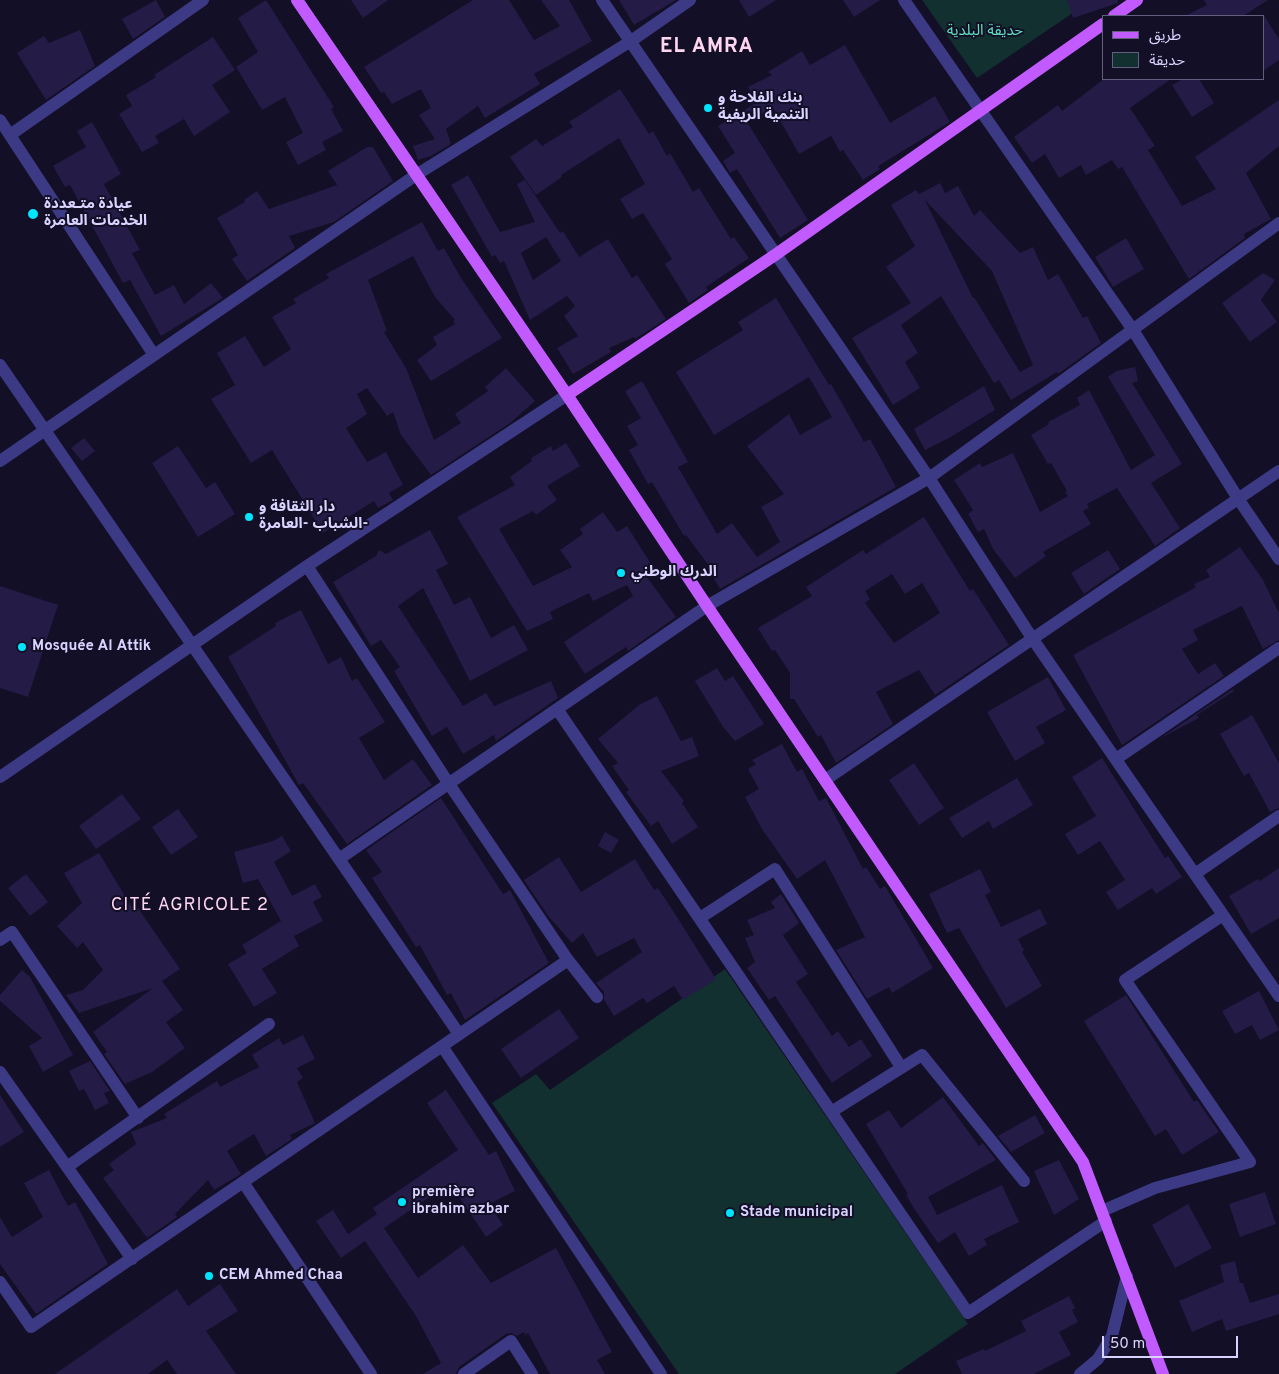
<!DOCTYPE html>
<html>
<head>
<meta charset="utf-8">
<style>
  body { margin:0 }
  #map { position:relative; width:1279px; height:1374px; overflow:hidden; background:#130f26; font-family:Overpass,"Noto Sans Arabic",sans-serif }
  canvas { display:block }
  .legend { position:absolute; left:1102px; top:15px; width:162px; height:65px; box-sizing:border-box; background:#130f26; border:1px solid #625e7d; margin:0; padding:6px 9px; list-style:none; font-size:15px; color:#d9d4ff }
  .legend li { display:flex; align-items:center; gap:10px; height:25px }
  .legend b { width:25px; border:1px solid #625e7d }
  .scale { position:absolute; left:1102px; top:1336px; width:136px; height:22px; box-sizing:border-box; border:2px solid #d9d4ff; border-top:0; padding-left:6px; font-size:15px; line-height:18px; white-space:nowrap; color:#d9d4ff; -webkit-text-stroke:4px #130f26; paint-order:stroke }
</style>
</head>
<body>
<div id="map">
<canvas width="1279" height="1374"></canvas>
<ul class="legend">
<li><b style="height:6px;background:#c25bff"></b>طريق</li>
<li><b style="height:14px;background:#12302f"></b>حديقة</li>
</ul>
<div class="scale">50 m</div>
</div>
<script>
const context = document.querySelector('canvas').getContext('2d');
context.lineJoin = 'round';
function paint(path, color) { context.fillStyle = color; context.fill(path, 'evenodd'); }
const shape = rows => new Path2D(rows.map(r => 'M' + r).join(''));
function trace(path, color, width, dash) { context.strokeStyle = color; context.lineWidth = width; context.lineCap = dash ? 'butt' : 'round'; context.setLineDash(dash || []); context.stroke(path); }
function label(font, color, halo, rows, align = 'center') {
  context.font = font + ' Overpass,"Noto Sans Arabic",sans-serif'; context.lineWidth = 4; context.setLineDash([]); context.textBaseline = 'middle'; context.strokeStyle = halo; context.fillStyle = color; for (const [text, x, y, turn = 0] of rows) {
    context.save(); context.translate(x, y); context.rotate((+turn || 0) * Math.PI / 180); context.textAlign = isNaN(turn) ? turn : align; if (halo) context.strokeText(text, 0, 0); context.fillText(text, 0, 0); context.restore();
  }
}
paint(shape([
  [922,0,1092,0,977,78],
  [725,969,968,1324,895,1374,679,1374,492,1103,536,1074,550,1090]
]), '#12302f');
paint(shape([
  [156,0,165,17,133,39,122,19],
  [266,0,334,107,331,109,343,131,322,142,326,150,298,165,286,142,303,133,285,97,262,110,236,67,258,52,238,18],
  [351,0,388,0,363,18],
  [473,0,509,0,534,40,560,26,541,0,569,0,592,41,534,74,540,84,485,118,478,106,446,129,451,144,431,156,418,160,413,146,435,139,419,115,431,108,421,89,392,104,384,92,381,93,364,67],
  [619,0,676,0,634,25],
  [739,0,776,0,749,17],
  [843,0,880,0,854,17],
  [1067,0,1118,0,1118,3,1073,18],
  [1204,0,1268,0,1243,16,1185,16,1207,5],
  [1263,14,1279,39,1279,60,1263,71],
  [80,30,95,66,46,100,17,53,44,36,49,43],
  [213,37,235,70,212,85,230,112,194,136,184,119,155,136,159,143,142,152,119,114,132,106,126,95,156,77,154,75],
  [845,45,890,123,935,96,950,122,878,166,880,169,863,180,843,150,840,152,831,136,799,154,773,108,747,122,808,220,780,238,737,169,730,173,723,161,735,153,718,126,756,103,748,87,772,75,768,72,802,51,810,65],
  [1104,79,1171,79,1130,108,1155,146,1148,150,1182,206,1216,189,1195,157,1279,100,1279,146,1246,173,1271,219,1244,234,1245,238,1189,279,1122,167,1118,169,1112,160,1086,175,1081,165,1059,178,1045,154,1032,163,1014,137,1058,105,1062,111],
  [1183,79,1199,79,1214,103,1192,117,1172,85],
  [620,89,649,134,653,131,667,156,670,153,693,192,699,188,731,239,734,237,749,258,706,287,708,290,689,303,665,264,672,259,643,213,632,219,620,199,645,184,619,138,561,175,562,177,536,195,510,157,536,139,542,146,573,127,569,122],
  [92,122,121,174,104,184,140,250,132,253,155,295,174,285,184,304,211,283,223,298,161,336,130,280,123,283,70,185,65,187,53,166,86,147,77,131],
  [367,147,373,147,393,181,334,222,289,236,295,248,247,281,232,259,238,255,217,218,245,202,244,200,257,191,269,209,337,185,328,171],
  [468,175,500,232,535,222,517,184,525,180,560,233,563,231,579,257,608,239,632,278,637,275,666,319,635,339,634,337,609,348,611,352,573,374,557,348,578,336,564,316,575,306,567,296,530,320,504,261,500,263,495,255,492,257,451,185],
  [546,237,561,261,533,280,521,253],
  [940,183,945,193,958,186,974,216,980,210,1020,253,1033,247,1048,280,1058,274,1083,318,1087,316,1101,343,1058,374,1057,372,1011,400,999,380,994,383,941,296,901,325,918,353,905,362,920,388,893,405,852,338,911,303,886,267,915,246,891,205,916,190,919,194],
  [925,200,992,271,1033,365,1020,372,974,297,973,298],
  [422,222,438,251,444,248,461,278,502,338,431,381,417,360,437,345,433,337,455,324,453,321,455,320,435,297,413,256,368,280,387,331,384,332,406,368,434,440,461,423,455,414,488,391,485,387,506,368,535,401,510,423,431,475,401,435,393,412,387,416,367,388,357,394,367,414,346,428,367,462,386,452,403,485,389,493,393,500,378,508,374,501,323,533,272,450,251,463,211,399,235,385,217,353,245,336,264,367,291,349,272,317,296,303,293,299,329,278,326,274],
  [1126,238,1144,269,1113,287,1095,257],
  [1263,273,1275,280,1261,300,1277,322,1250,342,1222,303],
  [776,298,829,385,831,384,864,442,870,439,896,487,720,589,712,575,715,574,686,535,684,536,652,482,648,484,629,450,638,445,627,426,641,418,625,391,642,381,688,462,678,467,717,534,732,523,757,557,780,542,761,507,784,494,747,446,789,414,800,435,832,417,809,377,714,435,676,372,743,330,738,322],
  [1135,367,1138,381,1132,383,1182,464,1151,483,1180,528,1155,546,1117,488,1087,504,1089,508,1083,511,1091,524,1043,552,1046,556,1015,578,993,549,984,529,978,532,968,514,973,510,954,480,980,463,982,467,1013,453,1040,512,1068,496,1065,492,1067,491,1051,463,1048,464,1031,435,1049,424,1048,422,1080,405,1077,398,1089,390,1131,470,1155,455,1108,377,1116,371],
  [984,386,995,410,949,438,925,450,914,429],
  [84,438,95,451,82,461,71,448],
  [566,443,580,466,547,486,557,500,536,515,533,511,499,529,533,586,572,567,560,550,583,534,580,529,603,512,617,532,627,526,653,567,644,573,676,617,628,651,626,647,585,674,564,642,633,596,627,585,593,601,589,593,550,612,553,619,527,631,457,517,515,485,510,477,532,461,531,458,551,446,553,451],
  [178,446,206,488,215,482,235,514,198,537,152,463],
  [924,517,970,591,973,589,1009,645,935,695,919,670,876,692,893,724,836,763,821,735,818,737,794,699,790,699,790,673,775,650,772,651,758,628,812,596,806,587,863,550,866,554],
  [892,574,905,594,922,583,940,613,894,643,865,603,870,599,865,591],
  [430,530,448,564,436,570,454,605,470,597,491,638,514,625,528,650,470,681,423,588,398,606,463,706,486,693,494,706,551,681,558,698,496,741,494,735,463,754,447,727,432,736,394,671,400,667,381,640,371,646,333,582,376,556,379,550,386,554],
  [1240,547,1263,580,1279,613,1279,640,1263,649,1242,606,1193,630,1198,640,1182,649,1198,674,1215,663,1224,676,1122,745,1073,655,1196,587,1194,584,1210,577,1206,570],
  [1108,550,1120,569,1084,594,1071,573],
  [0,586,58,605,28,697,0,688],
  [301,610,328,664,341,657,352,681,357,678,385,722,359,738,384,780,413,759,432,785,347,844,303,783,299,785,228,657,276,626,275,623],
  [717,668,725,681,733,676,764,724,735,741,723,727,695,681],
  [1048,677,1066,710,1036,727,1045,743,1015,761,987,712],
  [1233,689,1234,691,1197,715,1199,718,1159,739],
  [657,696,681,741,692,737,699,756,661,771,684,801,682,803,698,827,672,844,658,821,651,826,626,792,629,790,612,766,618,763,598,739,639,705],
  [1252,715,1279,763,1279,808,1270,812,1249,773,1244,776,1220,734],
  [782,744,797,772,802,769,819,801,826,798,863,869,866,867,880,889,885,886,933,968,892,993,889,987,867,999,836,950,865,937,825,860,797,879,762,829,745,797,759,789,748,769,756,764,752,760],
  [1102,758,1165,858,1168,856,1182,877,1156,894,1152,888,1118,910,1106,892,1125,880,1100,841,1078,855,1065,834,1096,816,1072,777],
  [914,763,944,808,919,825,889,780],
  [1017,778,1033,805,993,829,989,821,962,838,949,818],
  [122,794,141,819,96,849,79,826],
  [441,798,503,894,510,890,549,963,465,1020,451,993,447,995,420,945,416,947,372,878,382,872,366,850],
  [178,809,198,837,171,855,152,827],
  [605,832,619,840,611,853,598,846],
  [282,836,291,851,274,862,292,896,315,884,322,897,313,902,323,921,294,936,299,946,262,969,277,993,254,1007,228,964,247,953,242,945,281,921,258,879,243,883,234,852,273,841],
  [99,853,134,911,138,908,180,969,162,981,183,1010,166,1022,185,1048,152,1072,125,1084,104,1054,107,1052,93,1032,153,988,79,1013,66,995,83,990,103,970,83,942,77,948,57,926,82,903,64,873],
  [559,857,581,892,635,859,654,890,658,888,677,917,716,979,683,1000,674,986,647,1003,643,998,614,1016,604,1000,604,992,596,983,642,952,634,938,597,957,583,933,572,943,549,917,524,880],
  [1279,868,1279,918,1251,934,1229,896,1258,879,1260,881],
  [980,869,991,892,985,895,1001,927,1040,909,1047,924,1018,939,1024,950,1022,952,1042,986,1006,1008,959,928,947,933,929,894],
  [26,874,48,902,30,916,8,888],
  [781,894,799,923,783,935,808,974,796,982,832,1036,838,1031,849,1047,861,1039,872,1056,832,1083,775,996,769,1000,747,968,755,962,745,938,754,935,747,920,775,908,771,902],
  [22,970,30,977,73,1055,43,1072,29,1046,42,1038,0,1001,0,995],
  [1259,991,1279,1030,1260,1040,1252,1025,1235,1034,1222,1011],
  [1126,995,1194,1102,1197,1100,1219,1132,1182,1155,1166,1129,1155,1136,1084,1021],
  [559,1009,579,1038,521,1078,501,1049],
  [303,1035,315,1059,297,1068,303,1078,297,1082,315,1123,290,1135,292,1139,266,1156,254,1134,227,1151,241,1174,214,1190,208,1180,175,1214,177,1217,147,1238,103,1178,114,1170,109,1164,136,1144,131,1132,167,1118,164,1114,217,1081,220,1087,259,1067,252,1055,279,1038,283,1045],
  [90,1061,110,1091,104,1093,109,1103,95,1110,84,1089,79,1091,69,1071],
  [446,1090,489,1155,496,1151,515,1191,489,1204,503,1225,486,1237,450,1183,384,1228,418,1278,463,1245,491,1283,556,1248,612,1352,597,1360,605,1374,550,1374,528,1333,525,1335,524,1332,517,1336,511,1333,506,1334,459,1367,456,1374,423,1374,441,1363,416,1316,365,1241,341,1258,316,1221,333,1210,348,1234,377,1214,373,1208,458,1150,427,1103],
  [0,1095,24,1132,0,1147],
  [943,1097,979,1146,983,1143,996,1160,928,1197,937,1215,1002,1185,1019,1222,984,1239,987,1245,969,1256,955,1232,938,1243,915,1210,906,1195,908,1194,866,1124,889,1110,901,1128],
  [1035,1115,1045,1133,1011,1152,998,1136],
  [1059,1160,1079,1199,1054,1215,1034,1171],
  [49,1170,68,1206,75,1202,108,1264,36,1314,0,1264,0,1217,12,1237,43,1217,24,1183],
  [1265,1192,1276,1224,1240,1237,1229,1204],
  [1188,1204,1212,1248,1175,1268,1152,1225],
  [1235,1261,1240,1283,1243,1283,1250,1303,1279,1294,1279,1314,1226,1331,1222,1319,1192,1332,1179,1301,1224,1282,1220,1265],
  [220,1284,238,1311,206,1331,236,1374,177,1374,167,1360,148,1374,55,1374,177,1289,188,1306],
  [1069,1296,1075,1308,1072,1310,1078,1322,1059,1332,1071,1355,1034,1374,962,1374,956,1361,984,1349,985,1351,1026,1331,1021,1321]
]), '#241b47');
trace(shape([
  [602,0,929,478,1032,638,1279,996],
  [904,0,1133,330,1239,500,1279,559],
  [0,120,154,355],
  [10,135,203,0],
  [0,365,459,1034],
  [0,461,416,175,631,41,690,0],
  [307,566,449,784,568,960,597,997],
  [557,709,968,1313,1106,1221],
  [1116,759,1279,648],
  [0,777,307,566,567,395],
  [825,780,1279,471],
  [339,859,707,606,929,478,1279,223],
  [1195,874,1279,816],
  [700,918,775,869,901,1067],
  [0,940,12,932,138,1118],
  [442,1046,661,1374],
  [0,1072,132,1259],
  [831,1112,922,1055,1024,1181],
  [67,1167,269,1024],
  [243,1182,371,1374],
  [1102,1211,1155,1188,1250,1162,1125,980,1223,915],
  [0,1282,31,1327,568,960],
  [464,1374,511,1341,532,1374],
  [1080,1374,1098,1359,1112,1336,1127,1276]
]), '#3d3a85', 12);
trace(shape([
  [297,0,567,395,707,606,1083,1162,1163,1374],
  [1114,16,1137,0],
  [567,395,775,255,1103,24]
]), '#c25bff', 12);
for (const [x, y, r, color] of [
  [708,108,5,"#00e5ff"],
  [33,214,6,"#00e5ff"],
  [249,517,5,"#00e5ff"],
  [621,573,5,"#00e5ff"],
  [22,647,5,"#00e5ff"],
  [402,1202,5,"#00e5ff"],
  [730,1213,5,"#00e5ff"],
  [209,1276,5,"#00e5ff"]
]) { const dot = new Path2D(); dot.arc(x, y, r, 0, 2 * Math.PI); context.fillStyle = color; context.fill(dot); trace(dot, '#130f26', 2); }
label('15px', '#5fe0c0', '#130f26', [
  ["حديقة البلدية",985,32]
]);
label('bold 15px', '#d9d4ff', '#130f26', [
  ["بنك الفلاحة و",718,99],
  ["التنمية الريفية",718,116],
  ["عيادة متـعددة",44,205],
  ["الخدمات العامرة",44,222],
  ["دار الثقافة و",259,508],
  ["الشباب -العامرة-",259,525],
  ["الدرك الوطني",631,573],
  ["Mosquée Al Attik",32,647],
  ["première",412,1193],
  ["ibrahim azbar",412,1210],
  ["Stade municipal",740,1213],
  ["CEM Ahmed Chaa",219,1276]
], 'left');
context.letterSpacing = '1px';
label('18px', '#ffd6f0', '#130f26', [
  ["CITÉ AGRICOLE 2",190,906]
]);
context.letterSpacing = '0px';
context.letterSpacing = '1px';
label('bold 20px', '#ffd6f0', '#130f26', [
  ["EL AMRA",707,48]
]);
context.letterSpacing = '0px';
</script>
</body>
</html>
